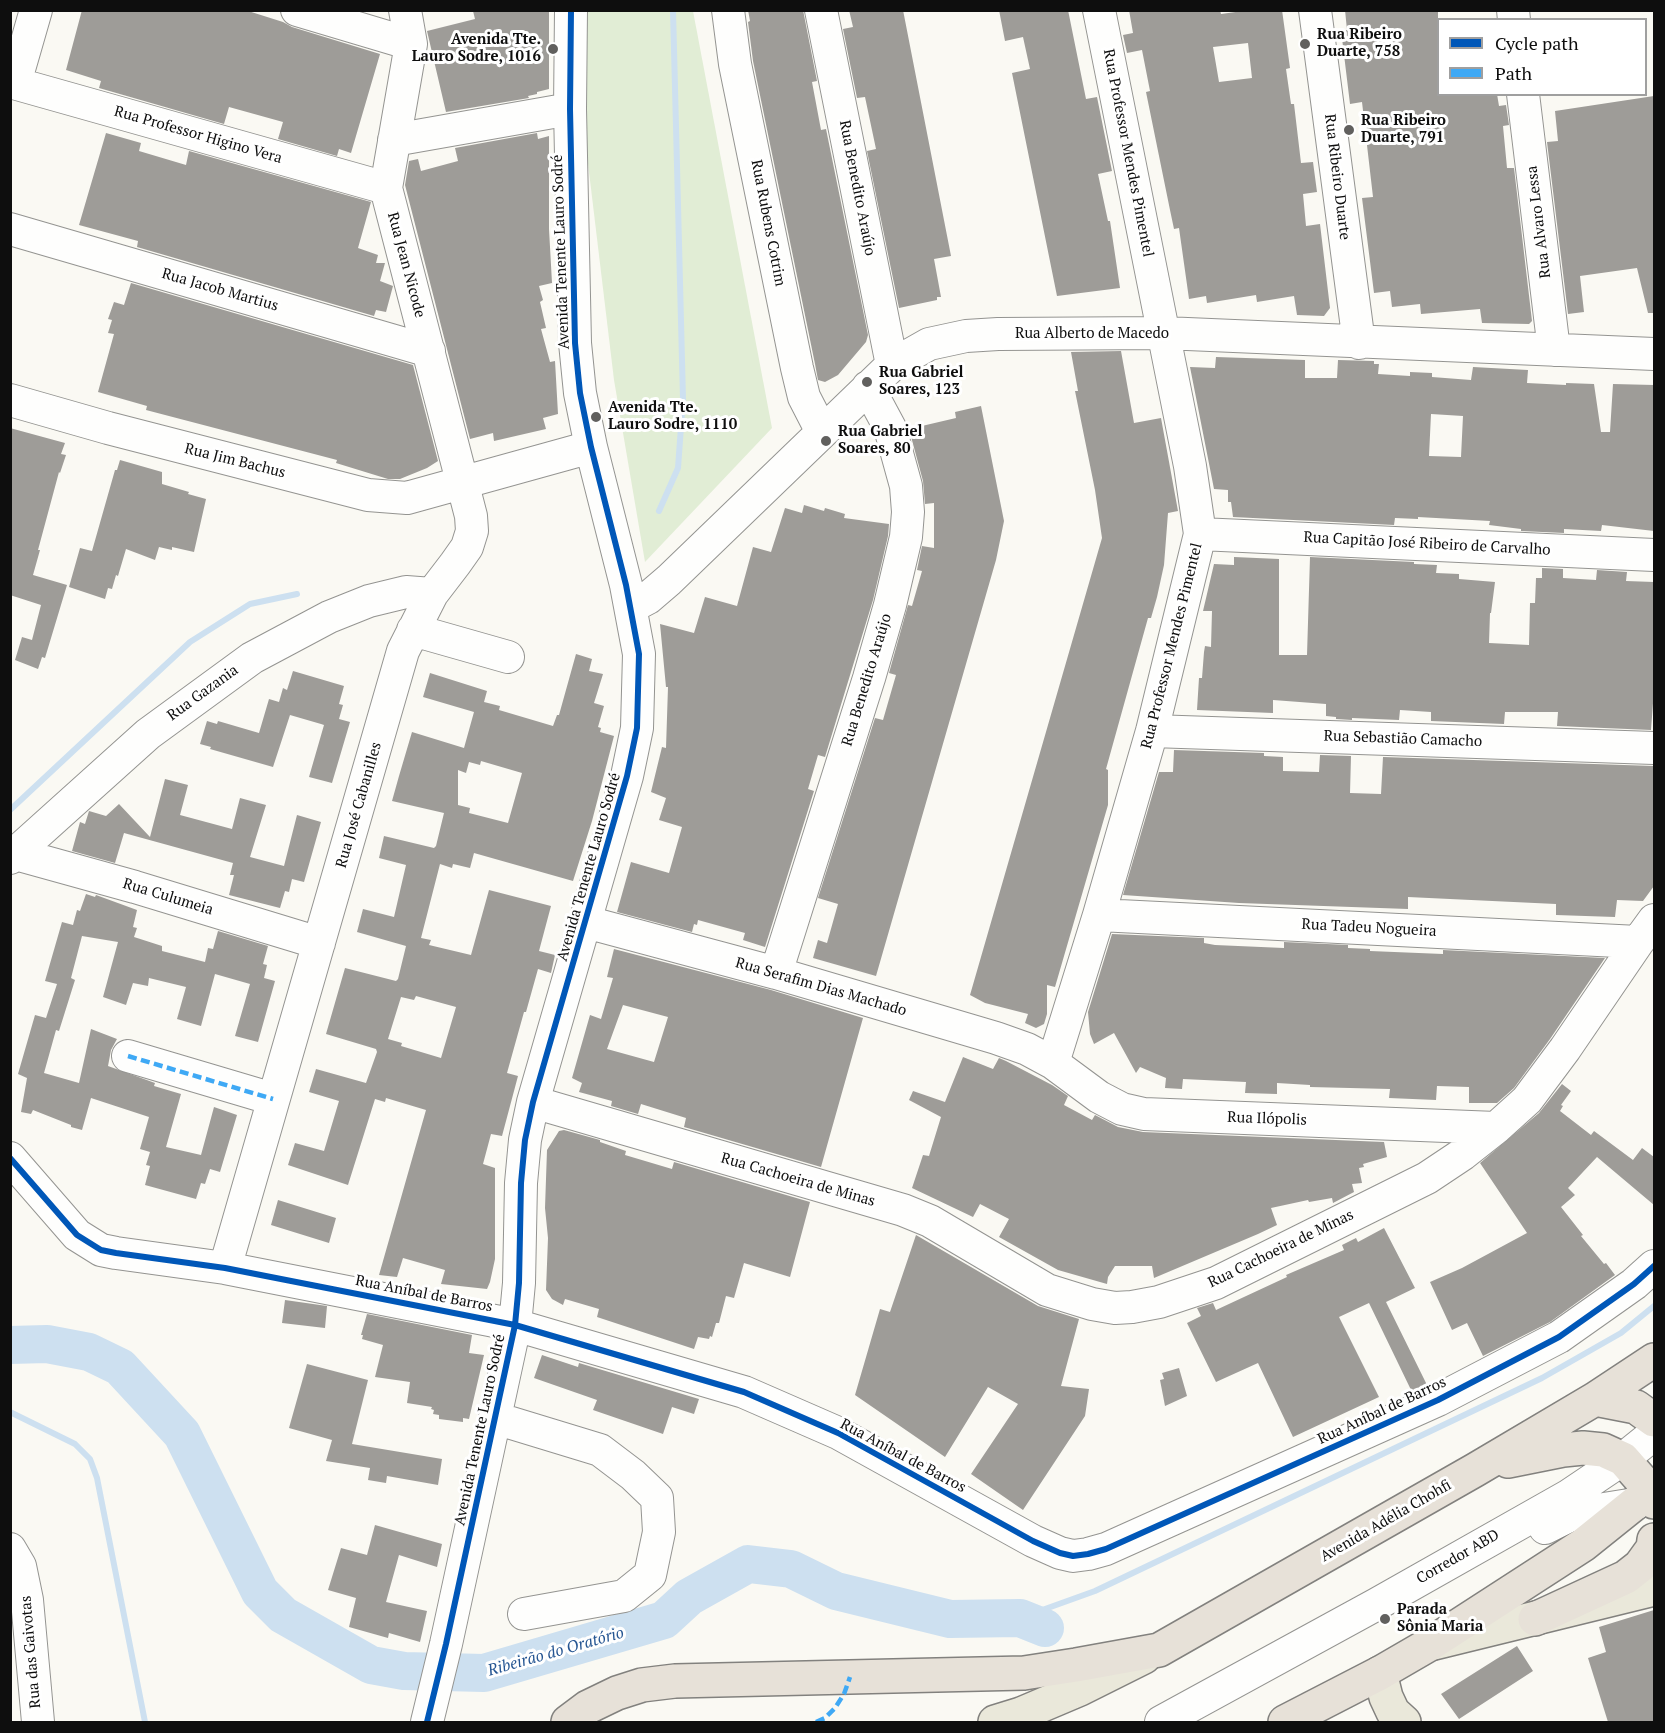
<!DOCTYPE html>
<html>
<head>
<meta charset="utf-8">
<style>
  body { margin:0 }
  #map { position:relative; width:1665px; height:1733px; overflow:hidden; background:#faf9f3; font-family:"PT Serif",serif }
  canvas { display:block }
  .frame { position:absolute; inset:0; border:12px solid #0e0e0e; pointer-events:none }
  .legend { position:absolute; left:1437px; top:18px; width:210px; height:78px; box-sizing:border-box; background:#fff; border:2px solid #9f9f9f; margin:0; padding:8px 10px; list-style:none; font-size:18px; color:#0e0e0e }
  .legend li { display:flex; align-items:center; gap:12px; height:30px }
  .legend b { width:30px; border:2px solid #9f9f9f }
</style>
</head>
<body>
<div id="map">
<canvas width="1665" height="1733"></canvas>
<div class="frame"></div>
<ul class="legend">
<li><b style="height:8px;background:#0057b8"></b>Cycle path</li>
<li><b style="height:8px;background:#3fa9f5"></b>Path</li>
</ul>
</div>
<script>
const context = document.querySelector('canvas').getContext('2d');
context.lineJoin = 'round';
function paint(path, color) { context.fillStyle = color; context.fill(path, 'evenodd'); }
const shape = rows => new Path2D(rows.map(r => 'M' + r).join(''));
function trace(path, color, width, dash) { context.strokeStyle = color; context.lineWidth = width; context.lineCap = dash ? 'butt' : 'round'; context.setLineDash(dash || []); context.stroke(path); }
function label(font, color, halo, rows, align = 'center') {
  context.font = font + ' "PT Serif",serif'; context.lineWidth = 6; context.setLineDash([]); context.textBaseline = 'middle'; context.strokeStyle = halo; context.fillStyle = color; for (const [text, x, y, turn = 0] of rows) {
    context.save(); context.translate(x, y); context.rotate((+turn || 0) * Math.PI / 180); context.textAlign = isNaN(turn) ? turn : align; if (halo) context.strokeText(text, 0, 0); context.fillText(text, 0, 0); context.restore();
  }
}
paint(shape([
  [585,11,693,11,772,428,645,562,614,380,586,147]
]), '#e1edd5');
trace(shape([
  [659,511,678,468,683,399,673,10],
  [10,810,190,642,250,604,297,594],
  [10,1412,75,1444,90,1459,97,1478,145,1722],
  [1020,1618,1095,1591,1542,1378,1621,1333,1654,1306]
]), '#cde0f0', 6);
trace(shape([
  [10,1345,47,1344,89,1352,120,1367,182,1434,260,1592,283,1615,371,1665,404,1671,484,1673,664,1620,689,1597,748,1564,791,1569,836,1591,950,1619,1020,1618,1045,1628]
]), '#cde0f0', 38);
paint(shape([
  [82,10,245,10,283,22,292,27,380,54,351,153,339,149,337,156,278,139,283,122,229,107,224,124,99,88,101,81,66,70],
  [549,10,549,89,537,92,537,94,528,96,529,98,446,112,427,31,475,19,473,11],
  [748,10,803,10,817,81,812,82,821,130,826,129,868,335,866,342,838,375,825,382,818,380,815,364,753,61,748,22,750,21],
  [849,10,903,10,951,256,934,259,941,297,937,297,937,300,899,308,867,151,876,149,865,97,857,98,843,29,853,27],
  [999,10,1068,10,1086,99,1097,97,1112,171,1098,174,1108,221,1110,221,1120,288,1057,296,1012,73,1030,69,1023,37,1005,41],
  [1129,10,1220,10,1221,14,1250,10,1282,10,1290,68,1286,69,1291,104,1294,104,1301,163,1313,162,1317,192,1303,194,1306,226,1320,224,1330,308,1324,316,1297,315,1294,296,1257,302,1256,295,1207,303,1206,296,1189,299,1179,228,1174,229,1170,210,1146,92,1150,91,1142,50,1127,53,1123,35,1133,33],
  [1248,43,1252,78,1219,82,1213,47],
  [1345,10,1438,10,1438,94,1497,94,1499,106,1506,105,1509,125,1503,126,1507,168,1514,168,1532,321,1529,324,1482,323,1480,309,1421,314,1420,304,1392,307,1390,291,1374,293,1362,198,1373,197,1362,102,1350,104,1341,30,1347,30],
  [1654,96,1654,313,1648,313,1637,268,1580,276,1584,312,1568,314,1547,142,1558,141,1555,111],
  [106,133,141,143,139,151,186,165,189,151,371,202,358,248,378,255,376,263,385,263,380,281,393,286,386,312,376,310,374,316,137,247,138,241,79,225],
  [537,133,538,139,549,136,549,229,552,283,539,286,543,300,540,302,546,328,541,329,550,362,555,361,558,414,543,418,546,429,494,441,493,433,470,439,405,185,409,161,418,159,421,171,458,161,455,148],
  [131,283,413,365,438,461,427,468,400,479,388,479,336,463,337,460,146,410,147,406,98,392,114,334,108,333,112,320,108,319,114,302,124,305],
  [1121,351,1134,423,1161,418,1178,511,1168,513,1164,565,1157,597,1151,618,1148,618,1106,769,1108,770,1108,805,1055,987,1047,985,1047,1014,1044,1024,1036,1028,1025,1023,1028,1014,985,1003,970,995,1102,538,1095,490,1075,391,1078,391,1071,352],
  [1216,357,1305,360,1305,378,1337,378,1338,360,1374,361,1374,364,1379,364,1378,374,1410,376,1410,372,1432,373,1432,377,1471,380,1473,367,1528,370,1527,383,1566,385,1566,383,1594,384,1601,432,1610,432,1613,384,1654,385,1654,531,1602,525,1601,531,1564,529,1564,533,1521,531,1521,529,1489,525,1490,521,1418,517,1418,519,1395,518,1394,525,1233,517,1231,502,1228,502,1228,490,1214,489,1190,367,1215,368],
  [1431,414,1463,416,1461,457,1429,456],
  [981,406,1004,521,996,560,876,976,813,958,818,940,827,943,838,904,818,898,875,718,883,720,896,675,889,673,908,605,912,606,922,571,917,570,922,546,934,548,934,503,925,504,923,481,909,429,956,418,955,412],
  [10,428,65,443,61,454,66,455,60,473,59,472,38,550,40,550,33,575,67,585,45,658,42,657,38,669,15,660,22,637,32,640,41,605,10,595],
  [120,460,162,472,162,484,189,492,188,494,206,499,194,552,172,547,172,550,159,547,155,560,126,549,118,576,116,575,112,589,108,588,105,599,69,587,80,548,92,551,115,470,117,470],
  [804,505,824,511,825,508,845,514,844,518,889,524,888,536,873,600,825,757,818,755,808,789,814,791,765,947,743,940,745,933,698,920,697,925,694,924,692,932,617,912,631,862,669,873,682,827,659,820,666,798,651,792,662,747,666,748,668,687,666,687,660,624,694,633,705,597,737,606,753,547,771,552,785,508,802,513],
  [1234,557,1279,559,1279,655,1307,655,1310,557,1414,562,1414,564,1437,565,1436,573,1459,574,1459,579,1495,582,1491,613,1490,613,1489,643,1529,645,1530,603,1535,603,1536,578,1542,578,1542,568,1563,569,1563,578,1596,580,1597,570,1627,572,1626,581,1654,582,1654,690,1651,730,1557,726,1558,712,1505,712,1504,724,1431,721,1431,712,1400,710,1399,720,1352,718,1352,720,1336,719,1336,717,1326,716,1326,704,1273,700,1273,713,1197,710,1199,678,1202,678,1204,652,1205,646,1211,647,1212,611,1203,611,1214,564,1234,565],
  [576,654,592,659,589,671,603,674,594,703,604,706,598,727,601,728,600,732,614,736,592,821,573,881,474,853,470,868,453,864,452,868,440,864,421,938,431,940,429,945,471,955,489,890,551,906,539,951,555,955,551,973,538,969,526,1012,524,1012,507,1073,518,1076,502,1136,491,1134,483,1164,495,1168,495,1259,490,1282,487,1289,441,1284,445,1270,403,1258,397,1277,379,1275,426,1110,386,1098,385,1102,375,1099,348,1185,288,1165,295,1143,324,1151,339,1101,309,1092,316,1069,366,1083,377,1052,376,1049,326,1034,345,968,396,981,398,979,406,946,357,932,363,909,394,917,406,865,379,858,384,836,434,848,436,846,444,813,392,801,399,776,412,732,464,748,474,712,423,697,430,673,487,691,484,702,500,706,499,710,553,726,557,715,559,715],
  [481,761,522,773,508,823,469,813,470,808,458,805,458,770,466,773,469,762,480,765],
  [416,996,456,1007,441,1058,401,1046,402,1043,388,1039,401,997,414,1000],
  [293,671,344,686,339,704,343,705,339,719,350,722,332,783,309,777,324,725,321,724,290,715,273,767,210,749,211,747,200,744,207,721,217,724,218,721,259,733,269,699,279,702,283,688,287,690],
  [1174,750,1264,753,1264,756,1283,757,1283,771,1319,772,1320,755,1351,756,1350,793,1381,794,1383,757,1654,766,1654,886,1643,901,1617,900,1615,917,1556,915,1556,904,1450,899,1408,897,1408,909,1239,903,1123,895,1159,772,1173,772],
  [165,779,188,785,180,815,232,829,240,798,266,805,250,857,284,866,297,815,321,822,304,882,292,879,289,892,285,891,280,908,229,895,234,875,230,875,233,863,124,833,115,863,72,851,80,822,85,824,89,811,106,816,119,804,150,837],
  [86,894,95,897,96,895,137,910,133,927,137,928,134,937,162,946,162,951,205,962,208,948,213,949,218,931,268,946,263,964,267,965,264,978,275,981,258,1042,235,1036,250,984,215,974,201,1026,177,1019,186,987,149,978,148,986,133,983,126,1005,103,997,118,942,82,936,71,978,75,980,59,1031,56,1030,44,1073,79,1083,91,1029,117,1039,111,1050,108,1066,155,1083,154,1086,181,1094,166,1147,201,1155,214,1107,237,1115,220,1172,210,1169,205,1184,201,1183,196,1199,145,1185,150,1166,146,1165,150,1152,140,1149,149,1117,91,1098,82,1130,71,1127,71,1125,33,1110,31,1114,21,1112,27,1078,18,1074,35,1015,46,1018,57,984,45,981,62,922,73,925,77,910,80,911],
  [1112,934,1204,938,1204,943,1215,945,1284,948,1284,942,1348,945,1348,948,1370,949,1370,951,1443,954,1443,950,1605,958,1550,1039,1514,1088,1497,1103,1469,1103,1469,1087,1437,1086,1436,1100,1389,1098,1390,1089,1310,1087,1310,1085,1277,1083,1277,1094,1245,1093,1246,1082,1183,1079,1182,1089,1165,1088,1166,1078,1140,1067,1136,1073,1114,1033,1094,1044,1090,1034,1088,1012],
  [614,949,771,990,863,1018,821,1167,684,1127,686,1118,641,1104,638,1114,611,1106,612,1101,579,1092,582,1083,572,1078,590,1015,601,1019,613,978,607,977],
  [623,1005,668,1017,654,1062,607,1049],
  [963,1057,993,1069,999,1058,1006,1061,1052,1085,1068,1096,1064,1105,1092,1120,1095,1115,1118,1127,1143,1132,1384,1142,1387,1157,1363,1164,1364,1167,1359,1168,1362,1183,1352,1184,1354,1192,1333,1203,1332,1198,1309,1202,1308,1200,1271,1208,1277,1225,1258,1234,1154,1278,1152,1266,1115,1266,1108,1277,1107,1284,1058,1270,999,1237,1009,1219,980,1204,973,1217,912,1188,923,1155,929,1156,941,1117,909,1100,913,1091,945,1102],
  [1562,1084,1571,1091,1561,1105,1563,1106,1560,1111,1591,1135,1594,1131,1633,1160,1642,1148,1654,1157,1654,1205,1597,1157,1568,1188,1575,1195,1561,1207,1583,1235,1581,1236,1604,1264,1606,1263,1615,1275,1550,1322,1483,1356,1467,1323,1452,1330,1430,1282,1462,1268,1527,1233,1480,1163,1539,1113],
  [564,1130,600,1140,600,1142,626,1151,625,1155,672,1169,674,1162,810,1202,790,1277,744,1263,734,1298,726,1296,719,1323,716,1323,712,1337,710,1336,709,1339,698,1337,694,1349,597,1317,599,1309,565,1299,563,1305,552,1299,546,1290,548,1238,545,1208,547,1150,559,1131],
  [278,1200,336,1218,329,1243,271,1225],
  [1384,1228,1415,1288,1386,1302,1427,1385,1412,1392,1369,1303,1339,1317,1379,1397,1293,1437,1258,1363,1216,1382,1187,1323,1201,1316,1197,1308,1213,1303,1216,1310,1287,1277,1286,1275,1344,1250,1342,1245,1356,1238,1358,1242],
  [916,1235,1038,1306,1079,1319,1061,1386,1089,1389,1085,1416,1023,1510,971,1474,1018,1404,988,1387,945,1457,855,1395,880,1309,890,1312],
  [285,1300,327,1306,325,1328,282,1323],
  [367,1314,472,1335,469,1353,484,1355,469,1419,463,1418,463,1422,439,1419,439,1415,433,1414,434,1410,431,1409,432,1407,407,1403,410,1382,375,1377,383,1345,362,1339,363,1335,361,1335],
  [542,1355,578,1367,579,1363,699,1399,694,1414,672,1407,663,1434,593,1410,597,1400,534,1378],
  [307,1364,368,1380,352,1444,442,1459,438,1485,387,1476,386,1483,368,1480,370,1468,326,1461,332,1440,289,1428],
  [1179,1368,1187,1396,1165,1406,1160,1380,1164,1379,1162,1373],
  [375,1525,442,1544,437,1567,399,1555,386,1602,427,1611,420,1642,389,1633,388,1638,349,1627,356,1598,328,1590,341,1548,367,1555],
  [1654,1610,1654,1722,1608,1722,1588,1658,1606,1652,1599,1627],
  [1517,1646,1533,1671,1459,1719,1441,1694]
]), '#9e9c98');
const minor = shape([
  [297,10,411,44],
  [728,10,735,64,797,368,804,397,822,432],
  [821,10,892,365],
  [1315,10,1359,343],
  [1513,10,1514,20],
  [10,82,386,188],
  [15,83,36,10],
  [1523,94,1554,350],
  [394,140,570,109],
  [10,229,429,351],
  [10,400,108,428,368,495,407,498,591,447],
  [1200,534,1654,555],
  [631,607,648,598,669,580,892,365,929,344,966,336,998,334,1164,333,1654,354],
  [413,630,508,657],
  [1152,731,1654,748],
  [16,854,135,887,319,943],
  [10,858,148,734,252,658,329,617,369,601,406,592,432,594],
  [1099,915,1638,942],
  [586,922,776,973,996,1038,1027,1049,1053,1063,1099,1097,1122,1109,1144,1114,1496,1128],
  [776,973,869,678,890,605,906,537,908,512,906,486,890,428,868,387],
  [128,1056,273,1099],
  [1053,1063,1099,915,1152,731,1200,534,1190,466,1099,10],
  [533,1102,903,1210,930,1221,1047,1290,1092,1304,1115,1308,1132,1307,1159,1302,1216,1283,1427,1178,1463,1154,1496,1128,1527,1100,1565,1049,1638,942,1654,920],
  [10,1158,77,1235,101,1250,116,1253,225,1268,515,1325,744,1392,838,1433,1033,1541,1060,1553,1073,1556,1088,1554,1106,1549,1438,1400,1559,1337,1634,1284,1654,1266],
  [225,1268,403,651,432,594,455,564,467,547,472,531,471,516,386,188,411,44,405,10],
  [495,1418,600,1450,633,1475,657,1498,659,1532,650,1575,624,1596,524,1614],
  [1545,1528,1573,1514,1635,1504],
  [10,1549,20,1566,27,1600,38,1722],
  [427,1722,446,1644,515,1325,519,1283,521,1183,525,1140,533,1102,627,776,637,728,639,654,626,585,591,447,580,393,575,343,570,109,571,10],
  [1161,1722,1377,1604,1568,1496,1623,1459,1654,1434]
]);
const major = shape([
  [1434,1643,1654,1589],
  [1380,1673,1386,1697,1393,1712,1404,1722],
  [995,1722,1021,1714,1080,1689,1144,1657]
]);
const highway = shape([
  [1595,1399,1636,1407,1654,1420],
  [1508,1461,1563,1450,1583,1448,1603,1450,1623,1459,1651,1491,1654,1502],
  [1535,1619,1626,1577,1640,1566,1653,1548,1654,1540],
  [568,1722,588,1707,617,1693,642,1685,675,1681,1024,1673,1076,1665,1159,1650,1475,1470,1595,1399,1654,1360],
  [1285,1722,1380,1673,1430,1644,1583,1545,1654,1488]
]);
trace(minor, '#949491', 34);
trace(major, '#82817e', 36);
trace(highway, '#82817e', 36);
trace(minor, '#fefefd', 32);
trace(major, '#eae8da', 33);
trace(highway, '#e7e1d8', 33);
trace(shape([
  [128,1056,273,1099],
  [816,1722,825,1718,835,1708,844,1694,850,1677]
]), '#3fa9f5', 4.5, [9, 4.5]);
trace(shape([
  [10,1158,77,1235,101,1250,116,1253,225,1268,515,1325,744,1392,838,1433,1033,1541,1060,1553,1073,1556,1088,1554,1106,1549,1438,1400,1559,1337,1634,1284,1654,1266],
  [427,1722,446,1644,515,1325,519,1283,521,1183,525,1140,533,1102,627,776,637,728,639,654,626,585,591,447,580,393,575,343,570,109,571,10]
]), '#0057b8', 6);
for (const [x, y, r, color] of [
  [1305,44,6,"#61605e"],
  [553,49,6,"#61605e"],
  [1349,130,6,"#61605e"],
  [867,382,6,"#61605e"],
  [596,417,6,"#61605e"],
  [826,441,6,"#61605e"],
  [1385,1619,6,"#61605e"]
]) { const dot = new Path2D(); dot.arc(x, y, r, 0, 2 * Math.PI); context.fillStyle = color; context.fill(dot); trace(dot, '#fff', 2); }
label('bold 15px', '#0e0e0e', '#fff', [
  ["Rua Ribeiro",1317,35],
  ["Duarte, 758",1317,52],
  ["Avenida Tte.",541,40,"right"],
  ["Lauro Sodre, 1016",541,57,"right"],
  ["Rua Ribeiro",1361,121],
  ["Duarte, 791",1361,138],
  ["Rua Gabriel",879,373],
  ["Soares, 123",879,390],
  ["Avenida Tte.",608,408],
  ["Lauro Sodre, 1110",608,425],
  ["Rua Gabriel",838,432],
  ["Soares, 80",838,449],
  ["Parada",1397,1610],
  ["Sônia Maria",1397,1627]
], 'left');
label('15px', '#0e0e0e', '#fff', [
  ["Rua Professor Higino Vera",198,135,16],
  ["Rua Professor Mendes Pimentel",1128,153,79],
  ["Rua Ribeiro Duarte",1337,177,83],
  ["Rua Benedito Araújo",857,188,79],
  ["Rua Alvaro Lessa",1539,222,-97],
  ["Rua Rubens Cotrim",768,223,79],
  ["Avenida Tenente Lauro Sodré",561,252,-92],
  ["Rua Jean Nicode",406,265,75],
  ["Rua Jacob Martius",220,290,16],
  ["Rua Alberto de Macedo",1092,334],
  ["Rua Jim Bachus",235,461,14],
  ["Rua Capitão José Ribeiro de Carvalho",1427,544,3],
  ["Rua Professor Mendes Pimentel",1172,646,-76],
  ["Rua Benedito Araújo",867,680,-73],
  ["Rua Gazania",203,693,-36],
  ["Rua Sebastião Camacho",1403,739,2],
  ["Rua José Cabanilles",359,805,-74],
  ["Avenida Tenente Lauro Sodré",589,867,-74],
  ["Rua Culumeia",168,897,17],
  ["Rua Tadeu Nogueira",1369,928,3],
  ["Rua Serafim Dias Machado",821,987,16],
  ["Rua Ilópolis",1267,1119,2],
  ["Rua Cachoeira de Minas",798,1180,16],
  ["Rua Cachoeira de Minas",1281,1249,-26],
  ["Rua Aníbal de Barros",424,1294,11],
  ["Rua Aníbal de Barros",1382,1411,-25],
  ["Avenida Tenente Lauro Sodré",480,1430,-78],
  ["Rua Aníbal de Barros",903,1456,28],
  ["Avenida Adélia Chohfi",1386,1521,-30],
  ["Corredor ABD",1458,1557,-30],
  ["Rua das Gaivotas",31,1652,-95]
]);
label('italic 16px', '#255592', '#fff', [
  ["Ribeirão do Oratório",556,1652,-16]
]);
</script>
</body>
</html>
